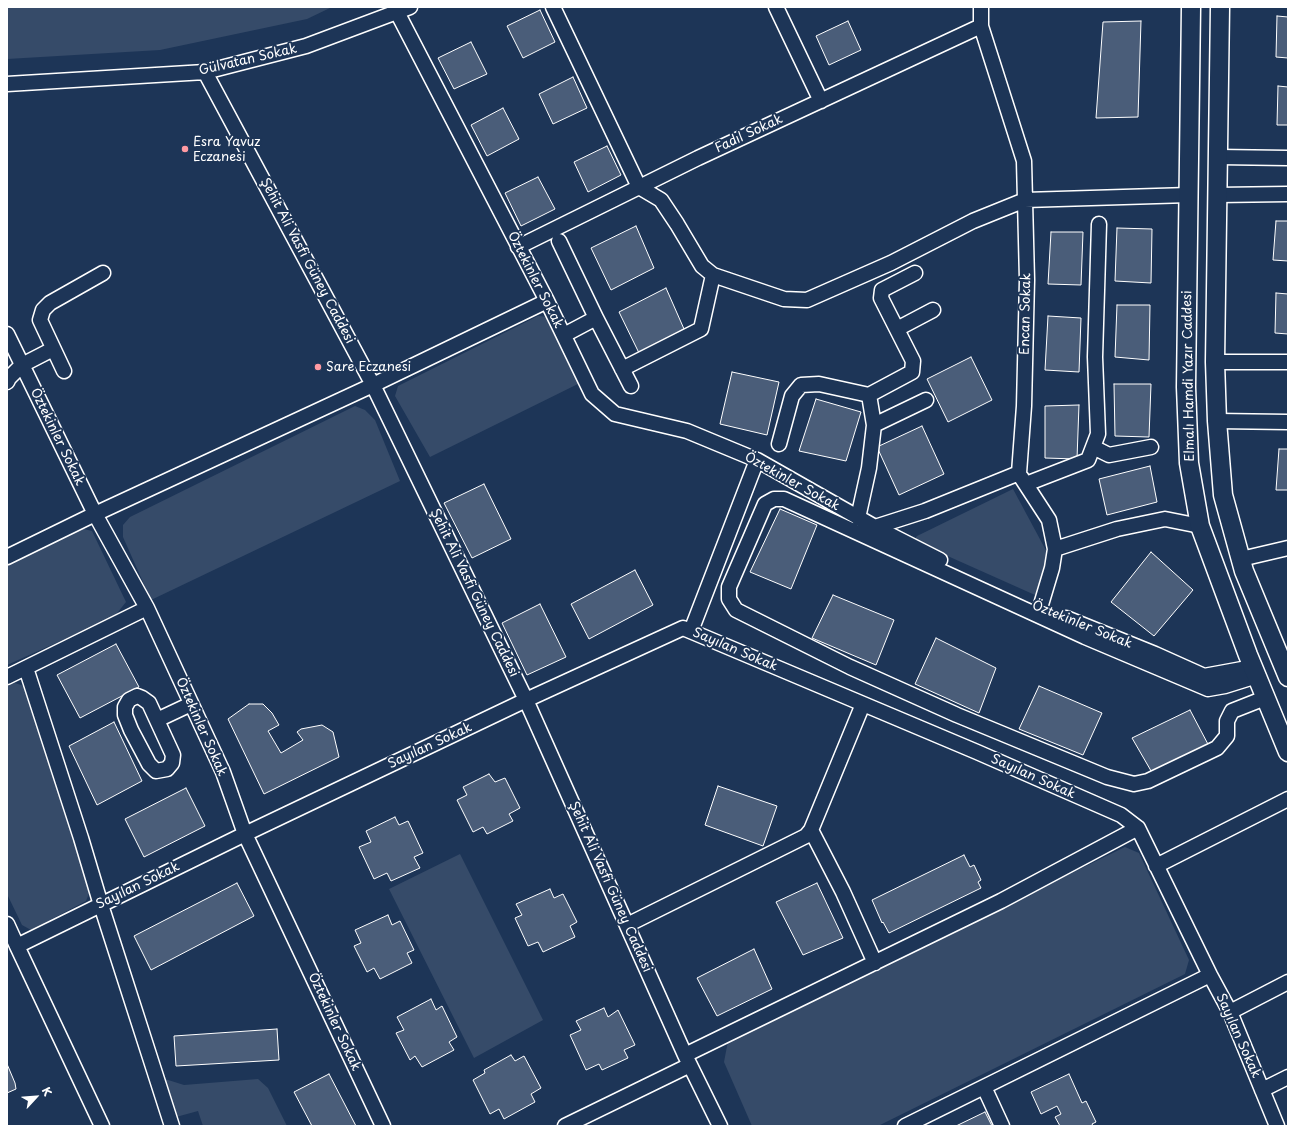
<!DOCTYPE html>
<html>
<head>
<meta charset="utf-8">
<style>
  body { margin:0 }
  #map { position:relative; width:1295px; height:1133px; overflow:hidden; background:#1d3557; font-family:"Playpen Sans",sans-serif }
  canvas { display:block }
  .frame { position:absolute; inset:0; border:8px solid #fff; pointer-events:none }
  .north { position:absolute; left:16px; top:1077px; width:40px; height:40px; -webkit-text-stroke:3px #1d3557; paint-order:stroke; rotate:64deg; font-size:11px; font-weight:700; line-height:16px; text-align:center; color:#fff }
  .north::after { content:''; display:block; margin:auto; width:14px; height:18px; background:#fff; clip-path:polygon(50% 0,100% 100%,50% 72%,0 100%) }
</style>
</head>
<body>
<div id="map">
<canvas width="1295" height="1133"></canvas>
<div class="frame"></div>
<div class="north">K</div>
</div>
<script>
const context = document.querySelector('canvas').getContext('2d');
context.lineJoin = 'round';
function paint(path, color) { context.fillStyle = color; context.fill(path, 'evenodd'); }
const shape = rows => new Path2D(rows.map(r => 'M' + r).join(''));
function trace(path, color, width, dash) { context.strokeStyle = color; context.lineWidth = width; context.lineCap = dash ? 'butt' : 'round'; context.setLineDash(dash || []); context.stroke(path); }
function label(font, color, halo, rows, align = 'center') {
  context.font = font + ' "Playpen Sans",sans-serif'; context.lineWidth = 4; context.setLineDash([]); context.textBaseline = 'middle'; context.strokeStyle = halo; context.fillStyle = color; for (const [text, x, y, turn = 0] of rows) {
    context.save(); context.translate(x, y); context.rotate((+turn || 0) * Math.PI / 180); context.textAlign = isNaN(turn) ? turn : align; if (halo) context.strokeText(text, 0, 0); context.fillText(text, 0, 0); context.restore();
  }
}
paint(shape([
  [7,7,332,7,307,19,160,50,7,59],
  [538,316,550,317,584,381,430,457,395,396,398,386],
  [355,406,365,410,375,420,400,481,151,600,123,537,123,525,130,517],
  [1013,489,1049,556,1035,595,914,541,917,536],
  [80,528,92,531,126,602,114,617,7,665,7,565],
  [15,683,24,686,90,891,86,901,31,930,22,925,7,894,7,686],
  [1125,847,1139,853,1189,960,1185,974,878,1126,752,1126,724,1062,728,1041],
  [460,854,543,1020,474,1058,389,889],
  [165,1079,184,1085,258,1079,268,1088,287,1126,203,1126,198,1111,176,1117]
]), '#364b69');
const building = shape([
  [540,10,555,42,523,58,507,26,540,10],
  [1277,16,1288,17,1288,58,1276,57,1277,16],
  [848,21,861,50,829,65,816,36,848,21],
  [1141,21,1138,117,1096,118,1103,22,1141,21],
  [471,42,487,74,454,89,438,58,471,42],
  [573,77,587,108,553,124,539,94,573,77],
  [1278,86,1288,87,1288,125,1277,125,1278,86],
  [503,108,519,139,487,156,471,125,503,108],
  [607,146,621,175,588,192,574,162,607,146],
  [538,177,555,209,521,226,505,193,538,177],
  [1276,221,1288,221,1288,261,1273,260,1276,221],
  [636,226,654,268,611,290,591,248,636,226],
  [1117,228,1152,229,1151,283,1115,281,1117,228],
  [1051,232,1083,232,1081,285,1048,284,1051,232],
  [666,288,684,329,639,353,619,312,666,288],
  [1276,293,1288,294,1288,334,1275,333,1276,293],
  [1117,305,1150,305,1149,360,1115,357,1117,305],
  [1048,316,1081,318,1079,372,1045,370,1048,316],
  [971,357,992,400,948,422,927,379,971,357],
  [732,372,779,382,767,435,720,424,732,372],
  [1114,384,1151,384,1149,437,1115,436,1114,384],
  [816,399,861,412,846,461,799,451,816,399],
  [1079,405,1077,459,1045,458,1045,406,1079,405],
  [922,426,944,474,899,495,877,447,922,426],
  [1279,449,1288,449,1288,490,1276,490,1279,449],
  [1150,466,1157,502,1107,515,1099,479,1150,466],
  [484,484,511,539,472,558,444,503,484,484],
  [780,509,817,525,791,589,750,572,780,509],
  [1151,552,1193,590,1154,636,1111,602,1151,552],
  [635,570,653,605,589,639,571,604,635,570],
  [833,595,894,620,876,665,812,638,833,595],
  [540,604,566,657,527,675,502,623,540,604],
  [936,638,996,668,979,713,915,684,936,638],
  [116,644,139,687,80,718,57,675,116,644],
  [1039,686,1102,713,1083,755,1019,729,1039,686],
  [249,704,263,704,272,713,279,725,268,731,281,753,303,740,297,732,301,729,322,725,333,732,339,757,264,794,228,719,249,704],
  [1190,710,1210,748,1154,776,1132,738,1190,710],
  [114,722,142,781,97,805,69,746,114,722],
  [489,774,495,782,505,778,520,808,509,814,513,821,487,834,483,827,473,832,457,800,467,795,463,787,489,774],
  [718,786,777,806,763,846,705,825,718,786],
  [186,788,205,826,144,857,125,819,186,788],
  [395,817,399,825,408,821,423,853,414,857,420,868,391,881,387,873,374,879,359,847,371,842,366,831,395,817],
  [964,855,970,867,974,865,981,880,978,882,981,888,889,933,883,922,882,923,872,900,964,855],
  [237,883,254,916,151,970,134,936,237,883],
  [817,883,843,938,803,955,776,902,817,883],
  [550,889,554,898,563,894,577,922,570,926,575,937,543,952,538,942,528,946,515,918,522,915,516,904,550,889],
  [388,915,392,925,400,921,414,950,407,953,412,963,380,979,374,968,367,972,354,946,361,943,355,930,388,915],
  [754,949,772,989,717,1016,697,978,754,949],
  [431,999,436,1010,442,1006,457,1037,449,1042,454,1050,422,1067,415,1056,410,1060,396,1033,404,1030,397,1017,431,999],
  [604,1008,608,1017,618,1010,635,1045,624,1050,628,1058,602,1070,599,1064,586,1070,570,1035,581,1030,576,1021,604,1008],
  [277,1029,279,1060,176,1066,174,1036,277,1029],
  [511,1055,515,1061,524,1056,541,1088,531,1094,535,1102,504,1119,499,1109,490,1114,473,1080,485,1073,484,1070,511,1055],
  [7,1064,15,1083,16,1089,7,1093,7,1064],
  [329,1074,356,1126,312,1126,294,1092,329,1074],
  [1069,1074,1082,1103,1086,1101,1096,1122,1092,1124,1093,1126,1060,1126,1055,1117,1061,1114,1057,1106,1041,1114,1031,1092,1069,1074],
  [985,1112,992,1126,956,1126,985,1112]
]);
paint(building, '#4a5d79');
trace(building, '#fff', 1);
const minor = shape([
  [553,7,639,187,661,200,677,224,702,266,713,275,784,299,807,300,891,263,973,221,1025,200,1189,195],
  [776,7,821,101],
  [397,12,547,301,592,394,615,414,687,431,757,460,875,527,940,560],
  [205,72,373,385,526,700,685,1055,720,1126],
  [7,84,205,72,306,46,410,7],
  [1218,157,1288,158],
  [1217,195,1288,194],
  [559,241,596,318,564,335],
  [518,247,698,158,981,26],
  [596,318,631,386],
  [897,329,933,310],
  [7,334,95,514,147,608,223,772,245,834,383,1126],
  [1215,362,1288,362],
  [622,369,701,329,713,275],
  [64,371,40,320,43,310,50,303,103,273],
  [7,382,9,378,22,365,53,349],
  [1217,421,1288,422],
  [874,425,926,400],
  [779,444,792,396,801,385,819,384,869,395,912,372,913,361,881,298,882,290,915,273],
  [1093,447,1109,455,1151,447],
  [1021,477,1049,520,1055,549,1052,568,1040,608],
  [1026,484,1088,460,1098,434,1095,357,1099,224],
  [858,518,869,468,874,425,869,395],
  [875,527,925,511,1019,473,1024,406,1027,280,1024,161,981,26,981,7],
  [1055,549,1117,529,1165,519,1200,526],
  [7,557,95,514,373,385,547,301],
  [1241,559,1288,548],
  [1066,618,1155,654,1204,676,1253,667],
  [691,631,757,460],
  [26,668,81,838,101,905,172,1126],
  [1257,676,1225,686,1208,689,1085,637,784,499,774,499,765,504,729,587,729,599,736,610,850,667,957,715,1107,777,1134,784,1148,781,1217,748,1227,736,1227,721,1232,711,1265,698],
  [7,677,147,608],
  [137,696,142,698,149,703,173,755,172,763,167,769,156,771,149,764,131,730,125,715,125,707,129,700,137,696],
  [157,720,191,704],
  [811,830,843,892,875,963],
  [1156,866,1288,799],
  [7,924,17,946,245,834,526,700,683,628,977,752,1121,815,1138,828,1210,975,1230,1012,1277,1126],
  [627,925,806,836,811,830,863,704],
  [17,946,102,1126],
  [1230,1012,1288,982],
  [685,1055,1001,901,1138,828],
  [984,1087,1002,1126],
  [1262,1090,1288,1077],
  [565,1126,690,1065],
  [905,1126,1210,975]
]);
const major = shape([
  [1191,7,1186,387,1189,463,1200,526,1248,655,1288,752],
  [1220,7,1215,362,1217,421,1223,495,1244,571,1288,677]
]);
trace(minor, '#fff', 17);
trace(major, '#fff', 21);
trace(minor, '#1d3557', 14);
trace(major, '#1d3557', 18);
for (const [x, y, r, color] of [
  [185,149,4,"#ff9aa2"],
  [318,367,4,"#ff9aa2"]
]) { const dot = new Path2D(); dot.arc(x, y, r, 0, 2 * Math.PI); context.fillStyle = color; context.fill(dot); trace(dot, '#1d3557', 1.5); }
label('13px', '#fff', '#1d3557', [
  ["Gülvatan Sokak",248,60,-13],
  ["Fadıl Sokak",749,134,-25],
  ["Şehit Ali Vasfi Güney Caddesi",307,261,62],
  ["Öztekinler Sokak",535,280,63],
  ["Encan Sokak",1026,314,-89],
  ["Elmalı Hamdi Yazır Caddesi",1189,376,-91],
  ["Öztekinler Sokak",57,437,64],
  ["Öztekinler Sokak",792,482,29],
  ["Şehit Ali Vasfi Güney Caddesi",474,593,64],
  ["Öztekinler Sokak",1082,625,22],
  ["Sayılan Sokak",735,650,23],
  ["Öztekinler Sokak",201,727,66],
  ["Sayılan Sokak",430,746,-25],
  ["Sayılan Sokak",1033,777,24],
  ["Sayılan Sokak",138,886,-26],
  ["Şehit Ali Vasfi Güney Caddesi",610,887,66],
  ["Öztekinler Sokak",334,1022,65],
  ["Sayılan Sokak",1238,1036,66]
]);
label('13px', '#fff', '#1d3557', [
  ["Esra Yavuz",193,142],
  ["Eczanesi",193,157],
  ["Sare Eczanesi",326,367]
], 'left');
</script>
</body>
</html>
